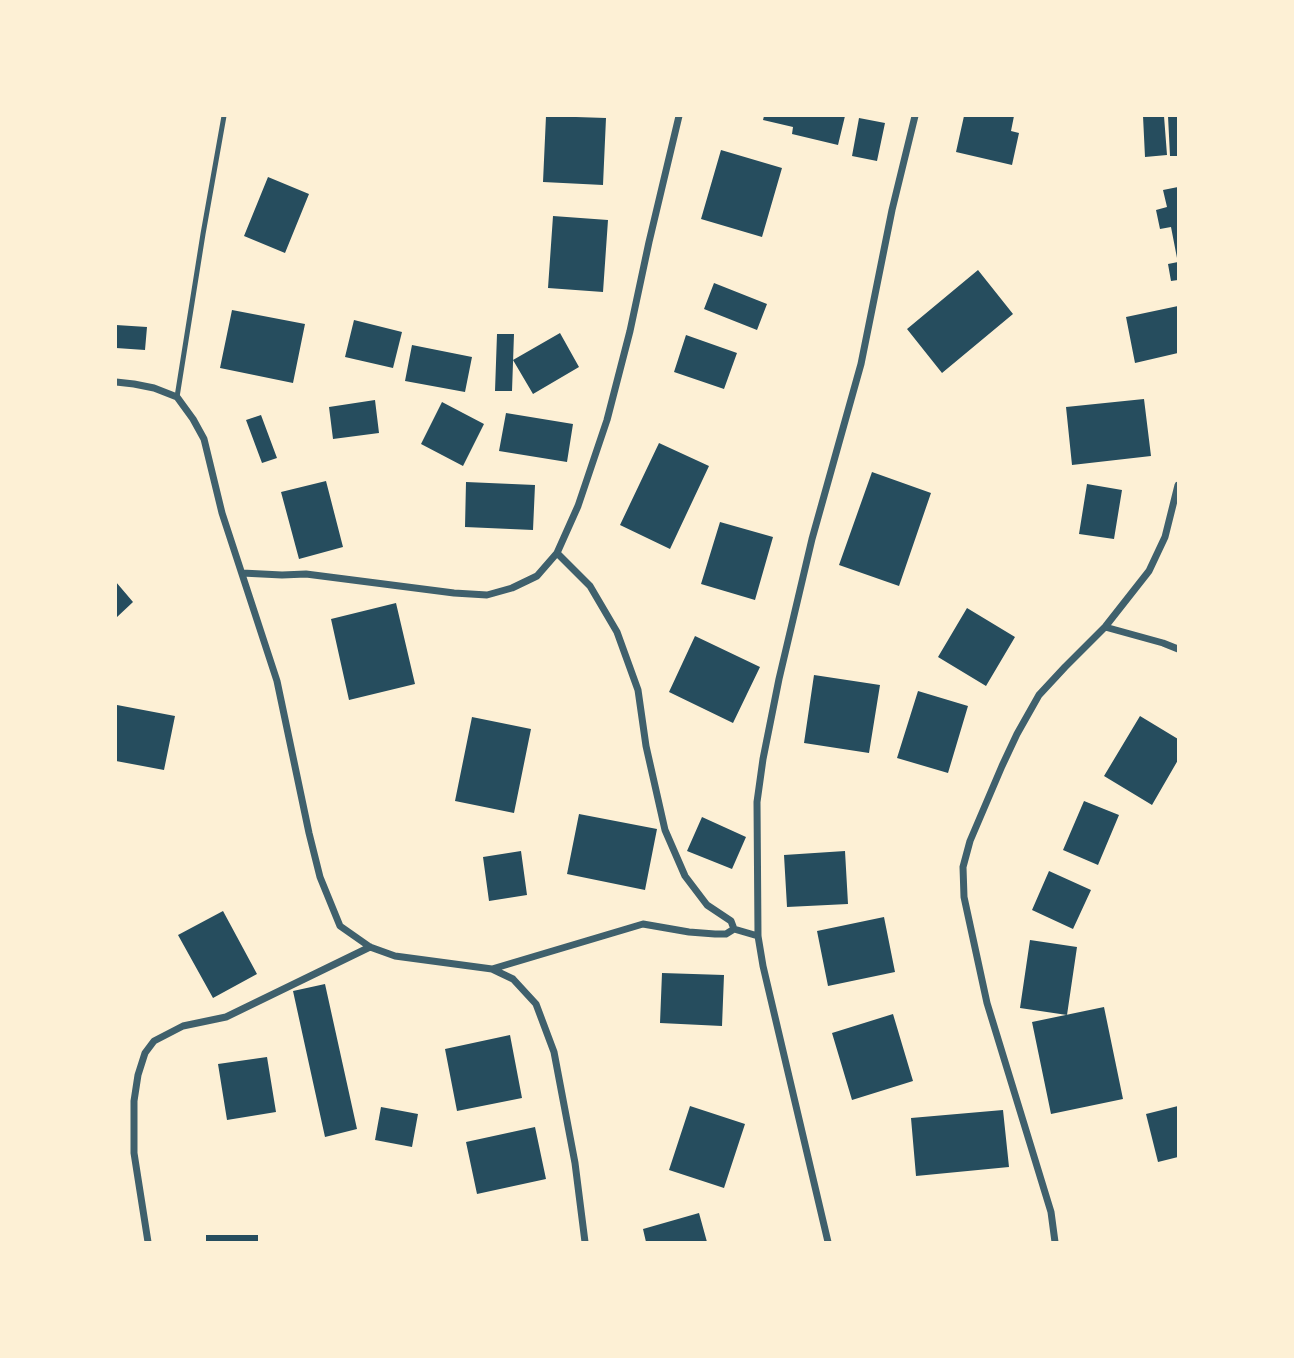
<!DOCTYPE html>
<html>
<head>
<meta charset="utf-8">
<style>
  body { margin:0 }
  #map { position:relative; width:1294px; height:1358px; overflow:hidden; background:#fdf0d5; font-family:Quicksand,sans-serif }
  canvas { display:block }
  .frame { position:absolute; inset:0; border:117px solid #fdf0d5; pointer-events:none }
</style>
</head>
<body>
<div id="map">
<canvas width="1294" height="1358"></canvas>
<div class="frame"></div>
</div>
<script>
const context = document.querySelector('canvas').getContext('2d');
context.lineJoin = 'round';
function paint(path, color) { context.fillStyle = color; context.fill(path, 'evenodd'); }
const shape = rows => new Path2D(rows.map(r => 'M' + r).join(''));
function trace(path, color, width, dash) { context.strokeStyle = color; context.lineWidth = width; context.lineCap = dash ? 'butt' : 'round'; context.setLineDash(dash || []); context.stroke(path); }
paint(shape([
  [546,116,606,118,603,185,543,182],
  [764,116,845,116,838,145,792,134,793,127,763,120],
  [964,116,1014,116,1011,131,1019,133,1012,165,956,152],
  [1143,116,1164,116,1167,155,1145,157],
  [1168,116,1178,116,1178,156,1170,156],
  [859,118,885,123,877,161,852,156],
  [721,150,782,168,762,237,701,219],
  [268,177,309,194,285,253,244,236],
  [1178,187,1178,258,1177,258,1171,227,1160,229,1156,210,1167,207,1163,190],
  [553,216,608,220,603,292,548,288],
  [1178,262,1178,280,1171,281,1168,264],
  [978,270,1013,314,942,373,907,329],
  [714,283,767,304,757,330,704,309],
  [1178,306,1178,353,1135,363,1126,317],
  [232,310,305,324,293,383,220,368],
  [354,320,402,332,393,368,345,357],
  [116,325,147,327,145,350,116,348],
  [560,333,579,367,533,394,513,360],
  [497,334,514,334,512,391,495,391],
  [686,335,737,353,724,389,674,372],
  [412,345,472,357,465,392,405,381],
  [1144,399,1151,456,1072,465,1066,407],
  [375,400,379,433,333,439,329,407],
  [442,402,484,424,463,466,421,444],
  [506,413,573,424,567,462,499,451],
  [261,415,277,458,262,463,246,420],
  [659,443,709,466,670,549,620,525],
  [872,472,931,493,899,586,839,565],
  [326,481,343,547,299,559,281,492],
  [466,482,535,485,533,530,465,527],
  [1087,484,1122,490,1114,539,1079,534],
  [720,522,773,537,755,600,701,584],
  [116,582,133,602,116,618],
  [396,603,415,684,349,700,331,619],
  [967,608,1015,637,986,686,938,657],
  [695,636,760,667,733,723,669,692],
  [814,675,880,685,869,753,804,743],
  [918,691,968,706,948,773,897,758],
  [117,705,175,716,164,770,116,761,116,712],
  [1140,716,1178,739,1178,760,1152,805,1104,776],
  [472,717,531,729,514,813,455,801],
  [1084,801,1119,815,1098,865,1063,850],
  [579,814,657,829,645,890,567,874],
  [702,817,746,837,732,869,687,851],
  [521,851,527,895,489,901,483,857],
  [845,851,848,904,787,907,784,855],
  [1049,871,1091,890,1073,929,1032,910],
  [223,911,257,974,213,998,178,935],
  [884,917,895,972,828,986,817,931],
  [1030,940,1077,947,1067,1015,1020,1008],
  [662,973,724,975,722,1026,660,1023],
  [325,984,357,1129,325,1137,293,991],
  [1104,1007,1123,1099,1051,1114,1032,1022],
  [893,1014,913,1081,852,1100,832,1033],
  [510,1035,522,1098,457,1111,445,1049],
  [267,1057,276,1112,227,1120,218,1064],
  [690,1106,745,1124,724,1188,669,1170],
  [1178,1106,1178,1157,1158,1162,1146,1114],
  [381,1107,418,1114,412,1147,375,1140],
  [1003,1110,1009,1167,916,1176,911,1118],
  [535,1127,546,1179,477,1194,466,1142],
  [699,1213,707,1242,646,1242,643,1229],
  [206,1235,258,1235,258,1242,206,1242]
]), '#264d5e');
trace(shape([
  [177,397,203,234,224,116]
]), '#3f606c', 5);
trace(shape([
  [116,382,134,384,154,388,177,397,193,419,204,439,222,513,277,681,309,833,320,877,340,926,370,947,395,956,492,969,513,979,536,1004,554,1052,575,1163,585,1242],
  [557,553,590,586,617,632,638,690,646,746,665,830,685,876,707,905,731,921,734,929],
  [242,573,282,575,306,574,454,593,487,595,512,588,537,576,557,553,578,506,607,420,630,331,649,242,679,116],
  [1105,627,1163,643,1178,649],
  [492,969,643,924,689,932,715,934,726,934,734,929,758,936],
  [148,1242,134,1153,134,1101,138,1075,145,1053,154,1041,183,1026,226,1017,370,947],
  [828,1242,763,966,758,936,757,802,763,759,779,679,812,539,861,364,892,210,915,116],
  [1055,1242,1051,1212,987,1003,964,897,963,867,970,841,1002,766,1017,734,1039,695,1065,667,1105,627,1149,571,1165,537,1178,485]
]), '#3f606c', 7);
</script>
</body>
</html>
